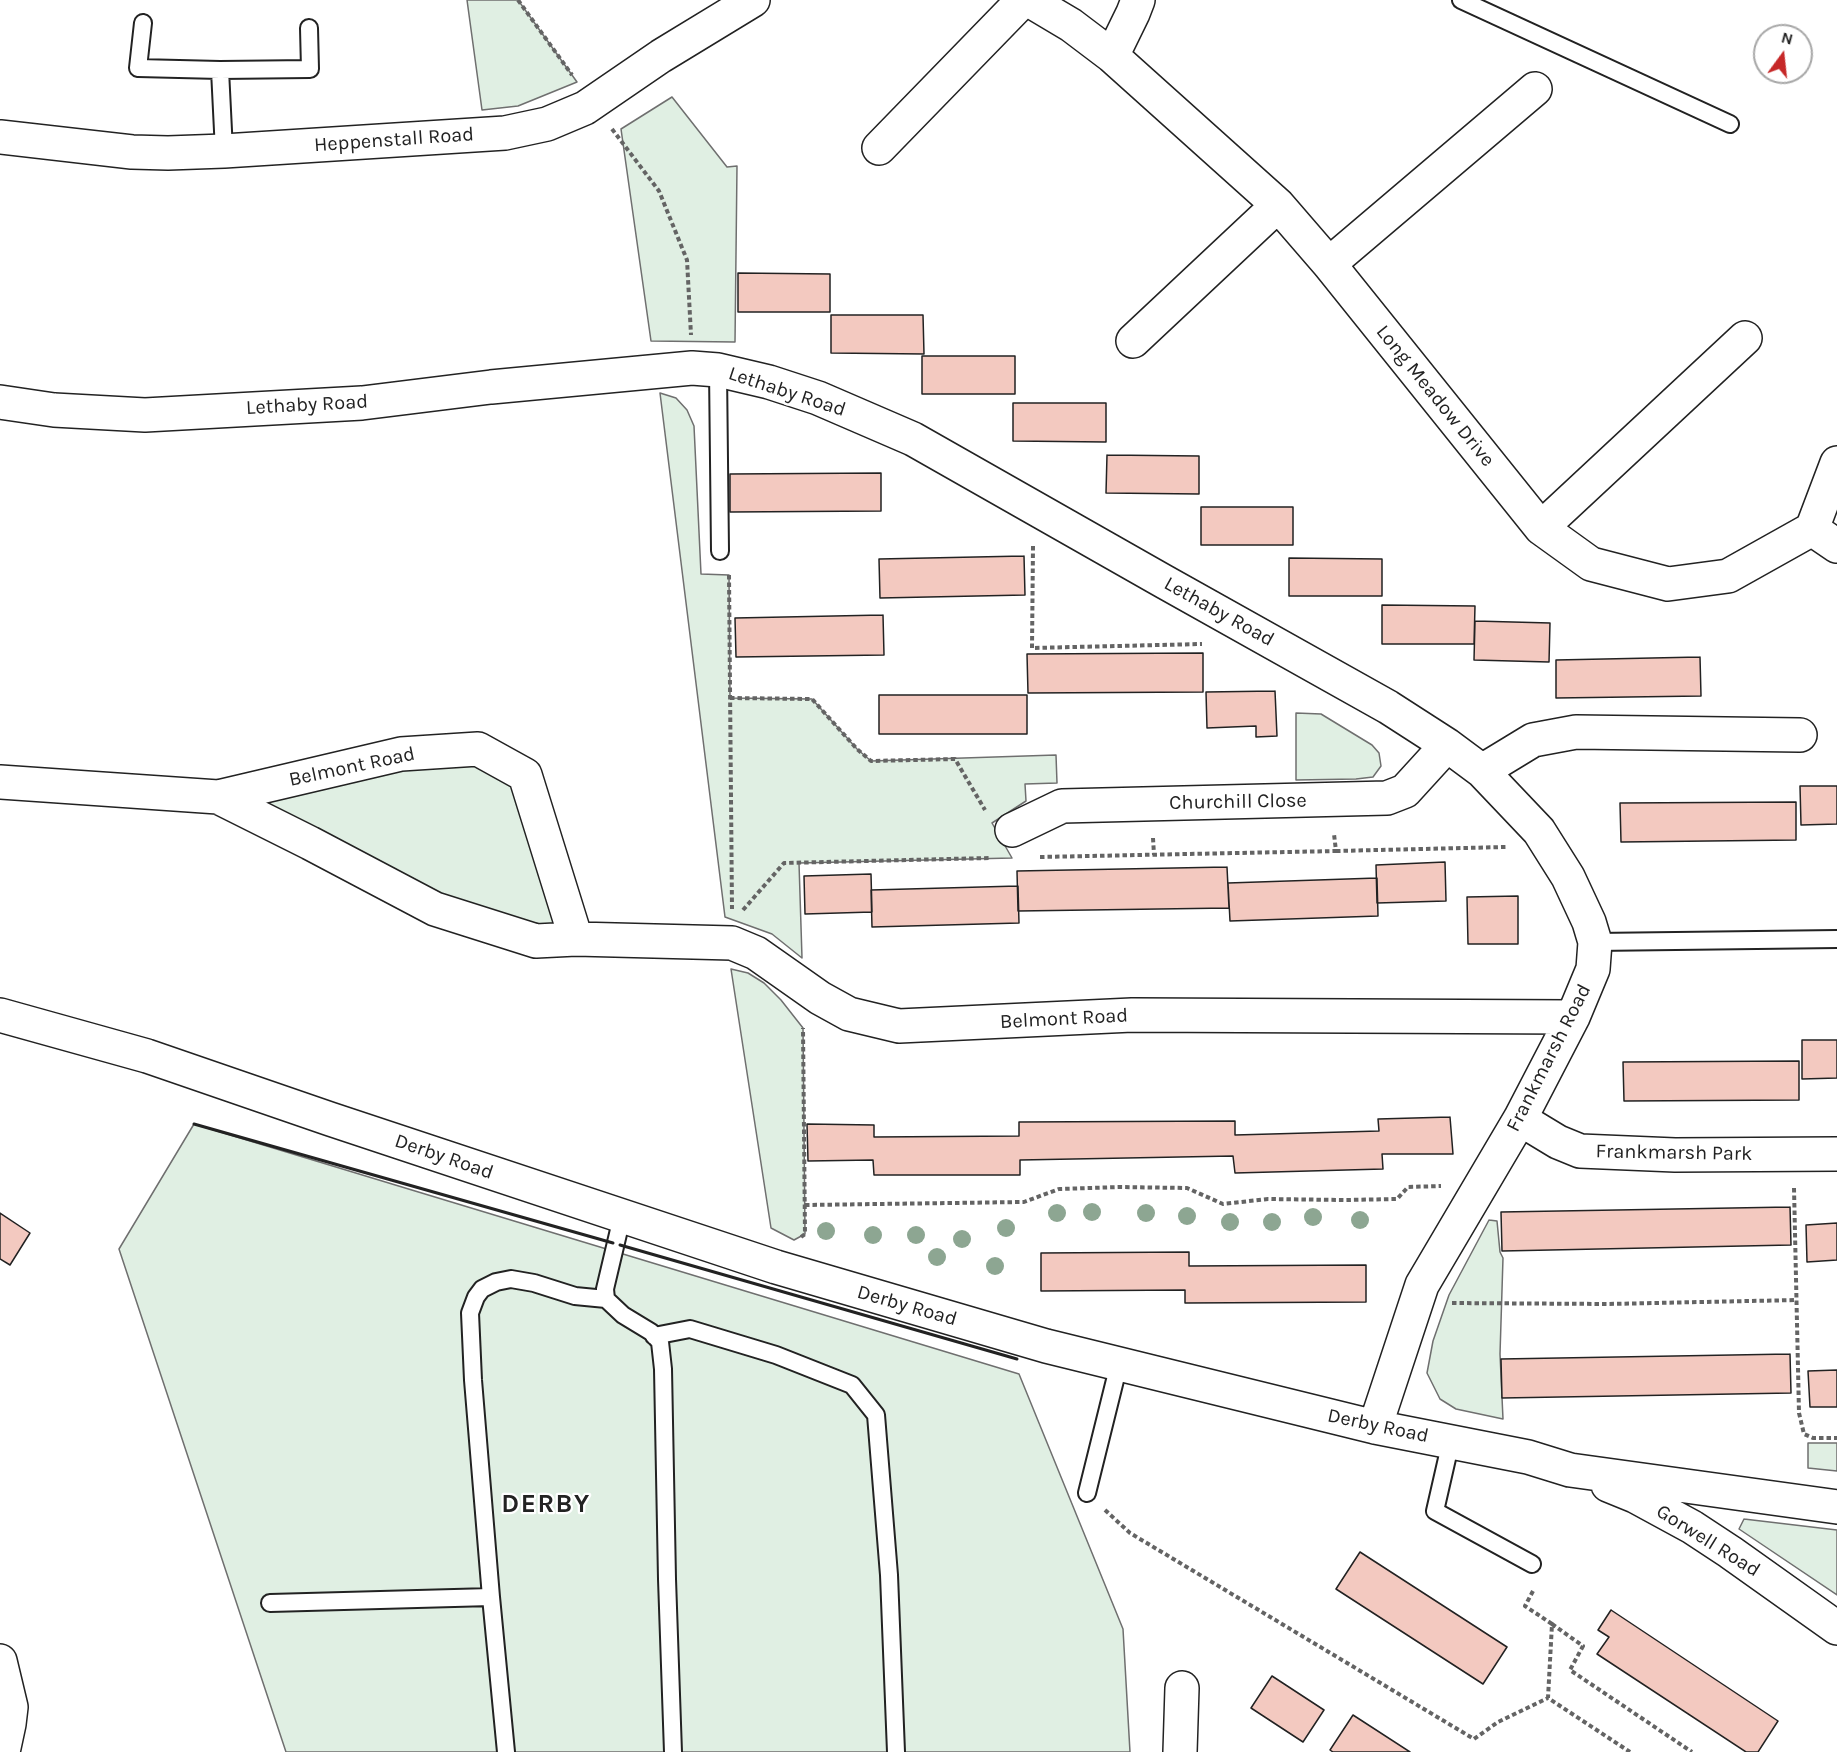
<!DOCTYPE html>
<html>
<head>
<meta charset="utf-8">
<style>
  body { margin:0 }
  #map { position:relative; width:1837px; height:1752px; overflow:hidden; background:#fff; font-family:Karla,sans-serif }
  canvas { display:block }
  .north { position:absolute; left:1753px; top:24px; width:60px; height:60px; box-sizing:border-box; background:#fff; border:2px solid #a7a7a7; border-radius:50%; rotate:15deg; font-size:16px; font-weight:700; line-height:24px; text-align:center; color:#222 }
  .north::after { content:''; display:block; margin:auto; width:21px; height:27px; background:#c62828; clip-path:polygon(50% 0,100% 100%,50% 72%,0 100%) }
</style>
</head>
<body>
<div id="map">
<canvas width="1837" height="1752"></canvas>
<div class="north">N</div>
</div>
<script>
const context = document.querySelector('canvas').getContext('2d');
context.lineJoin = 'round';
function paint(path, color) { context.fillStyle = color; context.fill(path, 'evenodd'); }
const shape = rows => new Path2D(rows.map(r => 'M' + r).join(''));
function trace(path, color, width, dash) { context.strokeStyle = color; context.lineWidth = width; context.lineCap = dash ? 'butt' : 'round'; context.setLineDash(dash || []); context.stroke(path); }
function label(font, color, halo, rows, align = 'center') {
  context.font = font + ' Karla,sans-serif'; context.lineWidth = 4.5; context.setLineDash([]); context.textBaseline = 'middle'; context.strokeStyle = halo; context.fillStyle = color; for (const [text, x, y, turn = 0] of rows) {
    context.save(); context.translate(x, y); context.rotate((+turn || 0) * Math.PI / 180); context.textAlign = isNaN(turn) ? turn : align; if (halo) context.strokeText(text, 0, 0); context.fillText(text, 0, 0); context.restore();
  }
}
const green = shape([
  [467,0,518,0,577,82,518,106,482,110,467,0],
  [672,97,727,167,737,166,735,342,651,341,621,129,672,97],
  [660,393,676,398,687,410,694,426,701,574,729,575,730,698,812,699,857,749,871,761,1056,755,1057,783,1025,784,1026,801,992,823,1012,858,799,863,802,958,772,934,725,917,660,393],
  [1296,713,1321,714,1372,745,1379,753,1381,766,1373,777,1356,779,1296,780,1296,713],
  [478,750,524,775,575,938,536,940,221,797,478,750],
  [731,969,748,973,764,983,781,1000,803,1028,805,1234,794,1240,771,1228,731,969],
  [194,1124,1019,1374,1123,1629,1130,1752,286,1752,119,1249,194,1124],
  [1489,1220,1497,1221,1500,1252,1503,1258,1500,1354,1503,1419,1456,1409,1440,1399,1427,1373,1433,1341,1449,1295,1489,1220],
  [1808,1443,1837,1443,1837,1471,1808,1468,1808,1443],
  [1744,1519,1837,1530,1837,1595,1739,1529,1744,1519]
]);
paint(green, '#e0efe3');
trace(green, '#6f6f6f', 1.5);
const building = shape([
  [738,273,830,274,830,312,738,312,738,273],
  [831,315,923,315,924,354,831,353,831,315],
  [922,356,1015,356,1015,394,922,394,922,356],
  [1013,403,1106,403,1106,442,1013,441,1013,403],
  [1107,455,1199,456,1199,494,1106,493,1107,455],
  [881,473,881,511,730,512,730,474,881,473],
  [1201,507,1293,507,1293,545,1201,545,1201,507],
  [1024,556,1025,595,880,598,879,559,1024,556],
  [1289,558,1382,559,1382,596,1289,596,1289,558],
  [1382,605,1475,606,1474,644,1382,644,1382,605],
  [883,615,884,655,736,657,735,618,883,615],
  [1475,621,1550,623,1549,662,1474,660,1475,621],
  [1203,653,1203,692,1028,693,1027,654,1203,653],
  [1700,657,1701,696,1556,698,1556,660,1700,657],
  [1275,691,1277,736,1256,737,1256,726,1207,728,1206,692,1275,691],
  [879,695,1027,695,1027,734,879,734,879,695],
  [1800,786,1837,786,1837,824,1801,825,1800,786],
  [1796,802,1796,840,1621,842,1620,803,1796,802],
  [1445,862,1446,901,1377,903,1376,865,1445,862],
  [1227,867,1229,908,1018,911,1017,871,1227,867],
  [871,874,872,912,805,914,804,876,871,874],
  [1377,878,1378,916,1230,921,1228,883,1377,878],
  [1018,886,1019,923,872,927,871,890,1018,886],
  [1518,896,1518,944,1468,944,1467,897,1518,896],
  [1802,1040,1837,1040,1837,1078,1802,1079,1802,1040],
  [1799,1061,1799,1100,1624,1101,1623,1062,1799,1061],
  [1450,1117,1453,1154,1382,1154,1383,1169,1235,1173,1233,1156,1020,1160,1020,1175,874,1175,873,1160,808,1161,807,1124,874,1125,874,1137,1019,1136,1019,1122,1235,1121,1235,1135,1379,1131,1378,1119,1450,1117],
  [1790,1207,1791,1245,1502,1251,1501,1212,1790,1207],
  [0,1213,30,1233,10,1265,0,1259,0,1213],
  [1837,1223,1837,1260,1807,1262,1806,1225,1837,1223],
  [1189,1252,1189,1266,1366,1265,1366,1302,1185,1303,1185,1290,1041,1291,1041,1253,1189,1252],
  [1790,1354,1791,1393,1502,1398,1501,1359,1790,1354],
  [1837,1370,1837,1407,1810,1407,1808,1371,1837,1370],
  [1360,1552,1507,1647,1483,1684,1336,1589,1360,1552],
  [1611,1610,1778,1721,1758,1752,1746,1752,1597,1654,1609,1637,1598,1630,1611,1610],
  [1272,1676,1324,1710,1303,1742,1251,1708,1272,1676],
  [1353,1715,1410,1752,1333,1752,1330,1750,1353,1715]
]);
paint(building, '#f3c9c0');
trace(building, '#222', 1.5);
const lane = shape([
  [1461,0,1730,124],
  [143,23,138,68,220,70,310,69,309,28],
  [220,70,224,151],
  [718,370,720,551],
  [1595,942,1837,939],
  [622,1217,605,1289,606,1299,623,1315,651,1332,660,1342,663,1369,667,1579,673,1752],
  [654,1336,690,1329,776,1355,852,1385,876,1415,889,1575,896,1752],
  [1451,1441,1435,1511,1532,1564],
  [1087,1493,1119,1364],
  [270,1603,491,1597],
  [506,1752,491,1597,473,1380,470,1313,476,1297,482,1289,496,1282,511,1279,534,1283,575,1296,606,1299]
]);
const street = shape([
  [1029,0,1071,25,1112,56,1278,205,1329,264,1541,528,1591,564,1668,584,1728,576,1812,529,1837,546],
  [1112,56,1133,13,1138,0],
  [0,137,132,152,168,153,224,151,505,133,547,124,585,108,661,56,753,0],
  [879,148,1023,0],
  [1329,264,1535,89],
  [1133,341,1278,205],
  [0,402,54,410,145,415,362,403,491,387,692,368,718,370,769,382,818,398,913,439,1163,581,1388,707,1447,745,1482,771,1539,831,1568,877,1589,922,1595,942,1593,969,1573,1017,1520,1119,1422,1285,1375,1427],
  [1541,528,1745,338],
  [1812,529,1837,463],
  [1482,771,1533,740,1576,732,1800,735],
  [0,782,218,797,310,843,435,909,536,941,576,939,732,943,756,953,820,998,849,1014,899,1026,1132,1015,1573,1017],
  [218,797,401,754,478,749,525,775,576,939],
  [1012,830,1062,806,1387,798,1405,791,1447,745],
  [0,1015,147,1056,330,1119,776,1267,1046,1346,1375,1427,1528,1457,1570,1470,1837,1507],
  [1520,1119,1558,1142,1580,1151,1675,1155,1837,1154],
  [1608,1485,1635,1496,1692,1527,1730,1552,1837,1628],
  [0,1661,11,1707,9,1724,3,1752],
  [1180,1752,1182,1688]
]);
trace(lane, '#222', 20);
trace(street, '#222', 36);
trace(shape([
  [518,0,572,75],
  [612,129,659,191,687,260,691,335],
  [1033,546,1032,648,1202,644],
  [729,575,732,909],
  [730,698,812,699,857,749,871,761,955,759,985,810],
  [1153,838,1154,855],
  [1336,851,1506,847],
  [1040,857,1336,851,1334,834],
  [743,910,784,863,990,858],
  [1794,1188,1799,1413,1804,1434,1813,1438,1837,1438],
  [805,1205,1024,1202,1059,1189,1119,1187,1187,1188,1223,1204,1268,1199,1345,1200,1397,1199,1408,1187,1441,1186],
  [801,1237,805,1234,803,1028],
  [1452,1303,1607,1304,1797,1300],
  [1105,1510,1130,1533,1474,1739,1498,1722,1548,1698],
  [1533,1591,1525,1606,1552,1624,1548,1698,1630,1752],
  [1552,1624,1583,1646,1570,1670,1692,1752]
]), '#646464', 4, [4.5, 3]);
trace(lane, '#fff', 16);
trace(street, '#fff', 33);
trace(shape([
  [194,1124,613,1243],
  [620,1245,1017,1359]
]), '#222', 3);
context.fillStyle = '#8da692';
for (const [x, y] of [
  [1092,1212],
  [1057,1213],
  [1146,1213],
  [1187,1216],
  [1313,1217],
  [1360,1220],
  [1230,1222],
  [1272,1222],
  [1006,1228],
  [826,1231],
  [873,1235],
  [916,1235],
  [962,1239],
  [937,1257],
  [995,1266]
]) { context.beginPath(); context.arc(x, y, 9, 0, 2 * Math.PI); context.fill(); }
label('20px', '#222', '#fff', [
  ["Heppenstall Road",394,140,-4],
  ["Lethaby Road",787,392,18],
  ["Long Meadow Drive",1435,396,51],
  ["Lethaby Road",307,405,-3],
  ["Lethaby Road",1219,612,29],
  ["Belmont Road",352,767,-12],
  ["Churchill Close",1238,802,-1],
  ["Belmont Road",1064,1019,-3],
  ["Frankmarsh Road",1549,1058,-63],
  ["Frankmarsh Park",1674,1153,1],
  ["Derby Road",444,1157,19],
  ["Derby Road",907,1306,16],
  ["Derby Road",1378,1426,12],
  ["Gorwell Road",1708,1541,32]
]);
context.letterSpacing = '1.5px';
label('bold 26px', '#222', '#fff', [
  ["DERBY",546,1505]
]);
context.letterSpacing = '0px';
</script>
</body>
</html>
